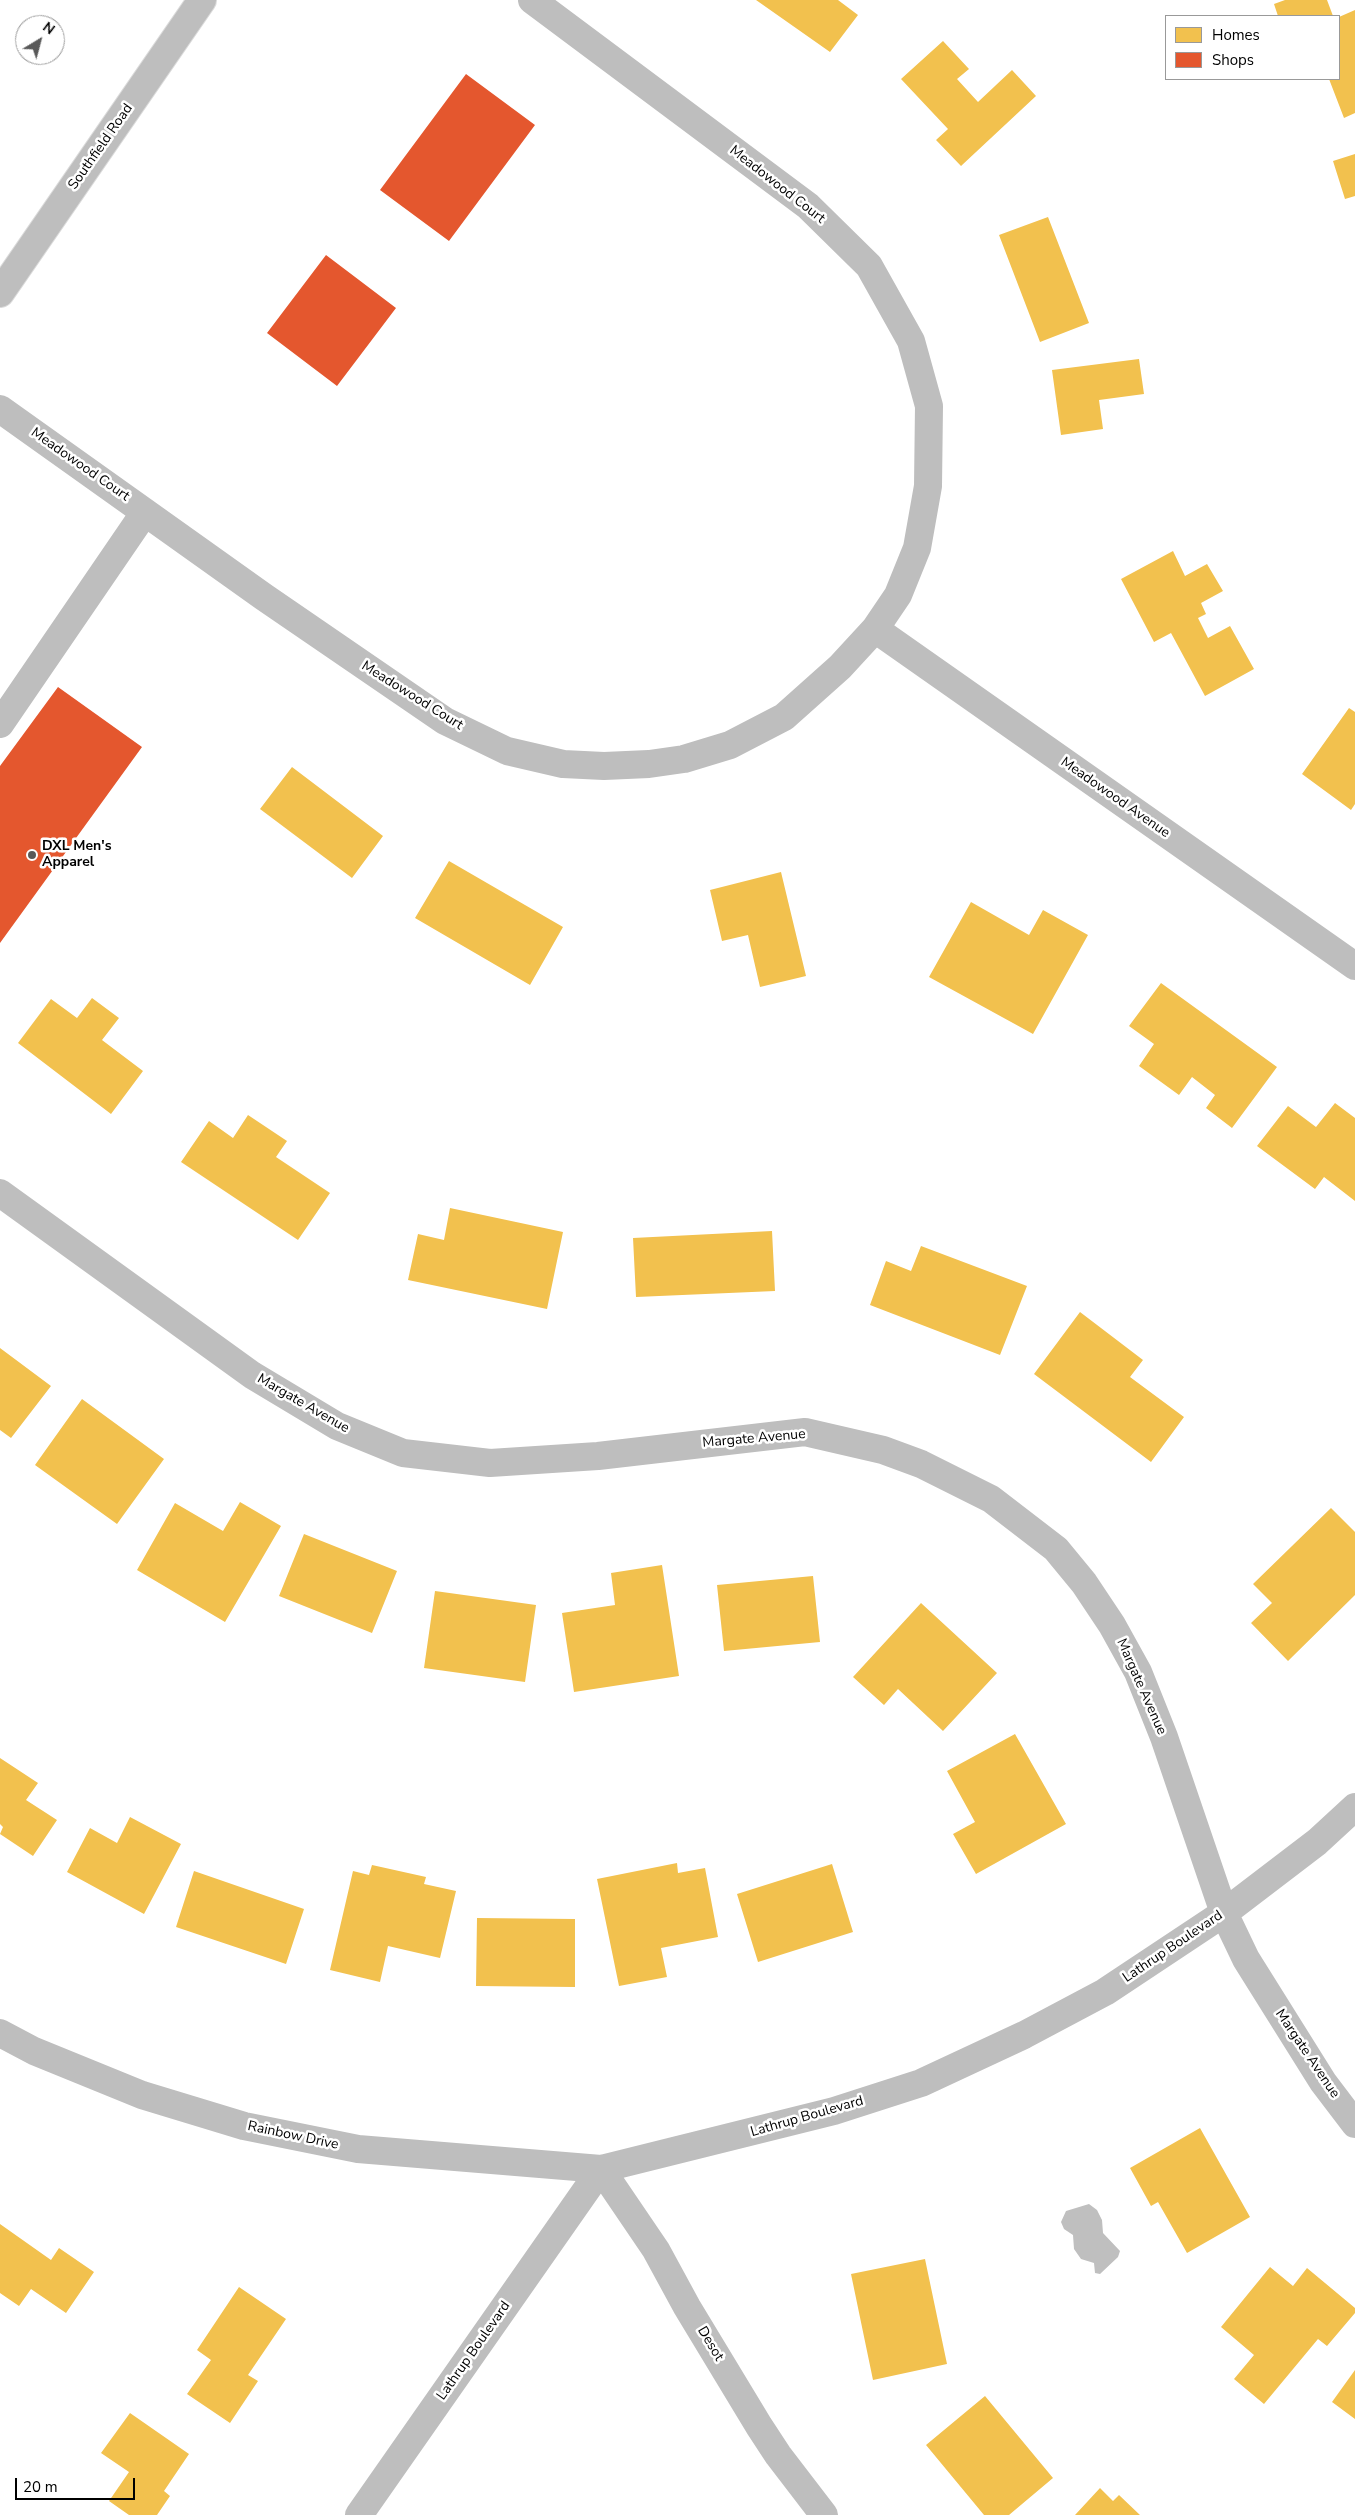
<!DOCTYPE html>
<html>
<head>
<meta charset="utf-8">
<style>
  body { margin:0 }
  #map { position:relative; width:1355px; height:2515px; overflow:hidden; background:#fff; font-family:"Nunito Sans",sans-serif }
  canvas { display:block }
  .legend { position:absolute; left:1165px; top:15px; width:175px; height:65px; box-sizing:border-box; background:#fff; border:1px solid #999; margin:0; padding:6px 9px; list-style:none; font-size:15px; color:#000 }
  .legend li { display:flex; align-items:center; gap:10px; height:25px }
  .legend b { width:25px; border:1px solid #999 }
  .north { position:absolute; left:15px; top:15px; width:50px; height:50px; box-sizing:border-box; background:#fff; border:1px solid #999; border-radius:50%; rotate:37deg; font-size:14px; font-weight:700; line-height:20px; text-align:center; color:#000 }
  .north::after { content:''; display:block; margin:auto; width:18px; height:22px; background:#595959; clip-path:polygon(50% 0,100% 100%,50% 72%,0 100%) }
  .scale { position:absolute; left:15px; top:2478px; width:120px; height:22px; box-sizing:border-box; border:2px solid #000; border-top:0; padding-left:6px; font-size:15px; line-height:18px; white-space:nowrap; color:#000; -webkit-text-stroke:4px #fff; paint-order:stroke }
</style>
</head>
<body>
<div id="map">
<canvas width="1355" height="2515"></canvas>
<ul class="legend">
<li><b style="height:14px;background:#f2c14e"></b>Homes</li>
<li><b style="height:14px;background:#e4572e"></b>Shops</li>
</ul>
<div class="north">N</div>
<div class="scale">20 m</div>
</div>
<script>
const context = document.querySelector('canvas').getContext('2d');
context.lineJoin = 'round';
function paint(path, color) { context.fillStyle = color; context.fill(path, 'evenodd'); }
const shape = rows => new Path2D(rows.map(r => 'M' + r).join(''));
function trace(path, color, width, dash) { context.strokeStyle = color; context.lineWidth = width; context.lineCap = dash ? 'butt' : 'round'; context.setLineDash(dash || []); context.stroke(path); }
function label(font, color, halo, rows, align = 'center') {
  context.font = font + ' "Nunito Sans",sans-serif'; context.lineWidth = 5; context.setLineDash([]); context.textBaseline = 'middle'; context.strokeStyle = halo; context.fillStyle = color; for (const [text, x, y, turn = 0] of rows) {
    context.save(); context.translate(x, y); context.rotate((+turn || 0) * Math.PI / 180); context.textAlign = isNaN(turn) ? turn : align; if (halo) context.strokeText(text, 0, 0); context.fillText(text, 0, 0); context.restore();
  }
}
paint(shape([
  [1089,2204,1097,2210,1102,2220,1103,2233,1120,2251,1118,2257,1100,2274,1095,2273,1094,2263,1081,2259,1074,2249,1073,2235,1064,2229,1061,2222,1066,2211]
]), '#bfbfbf');
paint(shape([
  [756,0,838,0,858,15,830,52],
  [1285,0,1327,0,1333,16,1278,16,1274,4],
  [1355,10,1355,113,1344,118,1329,79,1339,79,1339,17],
  [943,41,969,69,957,79,978,102,1012,70,1036,96,961,166,936,140,948,129,901,79],
  [1355,154,1355,196,1345,199,1333,161],
  [1048,217,1089,323,1040,342,999,235],
  [1139,359,1144,394,1099,400,1103,429,1061,435,1052,370],
  [1173,551,1185,576,1207,564,1223,591,1201,603,1206,614,1198,618,1208,638,1230,626,1254,669,1205,696,1171,633,1154,642,1121,579],
  [1349,708,1355,712,1355,804,1351,810,1302,774],
  [292,767,383,836,352,878,260,809],
  [449,861,563,927,530,985,415,918],
  [781,872,806,976,760,987,748,935,722,941,710,890],
  [971,902,1029,935,1043,910,1088,935,1033,1034,929,977],
  [1161,983,1277,1067,1232,1128,1206,1108,1215,1095,1192,1077,1179,1095,1139,1066,1154,1044,1129,1026],
  [92,998,119,1018,102,1040,143,1071,111,1114,18,1043,51,999,77,1018],
  [1335,1103,1355,1118,1355,1201,1324,1177,1315,1189,1257,1146,1288,1106,1316,1127],
  [248,1115,287,1141,276,1157,330,1193,298,1240,181,1162,209,1121,233,1138],
  [450,1208,563,1232,547,1309,408,1280,418,1234,444,1240],
  [772,1231,775,1291,636,1297,633,1238],
  [921,1246,1027,1286,1000,1355,870,1305,886,1261,911,1271],
  [1080,1312,1143,1360,1130,1377,1184,1417,1151,1462,1034,1374],
  [0,1348,51,1386,11,1438,0,1430],
  [82,1399,164,1459,117,1524,35,1465],
  [240,1502,281,1526,225,1622,137,1570,175,1503,223,1531],
  [1331,1508,1355,1532,1355,1595,1288,1661,1251,1623,1272,1603,1253,1584],
  [304,1534,397,1571,372,1633,279,1596],
  [662,1565,679,1676,574,1692,562,1613,615,1605,611,1573],
  [813,1576,820,1642,724,1651,717,1585],
  [435,1591,536,1605,525,1682,424,1668],
  [921,1603,997,1673,943,1731,898,1689,884,1705,853,1677],
  [1015,1734,1066,1824,976,1874,953,1834,975,1822,947,1771],
  [0,1758,38,1783,26,1800,57,1820,33,1856,0,1834,3,1827,0,1824],
  [130,1817,181,1844,144,1914,67,1872,90,1828,117,1843],
  [677,1863,678,1873,705,1868,718,1937,661,1948,667,1977,619,1986,597,1879],
  [832,1864,853,1932,758,1962,737,1894],
  [372,1865,426,1877,424,1884,456,1891,440,1958,388,1946,380,1982,330,1970,353,1871,369,1875],
  [194,1871,304,1909,286,1964,176,1927],
  [477,1918,575,1919,575,1987,476,1986],
  [1200,2128,1250,2217,1187,2253,1158,2202,1151,2206,1130,2168],
  [0,2224,51,2260,59,2248,94,2272,66,2313,31,2289,19,2306,0,2293],
  [925,2259,947,2364,873,2380,851,2274],
  [1270,2267,1293,2286,1307,2268,1355,2308,1355,2313,1327,2346,1318,2339,1264,2404,1234,2379,1254,2355,1221,2327],
  [239,2287,286,2319,248,2375,258,2381,230,2423,187,2394,211,2360,197,2350],
  [1355,2370,1355,2419,1332,2402],
  [985,2396,1053,2478,1009,2515,984,2515,926,2445],
  [130,2413,189,2454,164,2491,170,2496,157,2515,129,2515,109,2501,129,2472,101,2453],
  [1100,2488,1113,2501,1119,2495,1140,2515,1075,2515]
]), '#f2c14e');
paint(shape([
  [466,74,535,125,449,241,380,190],
  [326,255,396,308,337,386,267,333],
  [58,687,142,747,0,943,0,766]
]), '#e4572e');
const major = shape([
  [0,293,202,0]
]);
trace(major, '#dbdbdb', 30);
trace(shape([
  [0,409,264,597,445,721,507,751,563,764,604,766,649,764,684,759,730,745,784,717,840,667,875,629,898,595,917,548,928,486,929,406,911,341,869,266,808,206,532,0],
  [875,629,1355,966],
  [0,724,145,512],
  [0,1193,252,1375,337,1426,403,1453,490,1463,598,1456,805,1432,883,1450,921,1464,991,1499,1056,1549,1084,1583,1112,1625,1138,1672,1164,1737,1224,1913,1246,1959,1323,2082,1355,2124],
  [0,2033,34,2051,142,2095,244,2126,358,2149,601,2169,656,2250,687,2307,759,2426,778,2455,824,2515],
  [359,2515,601,2169,834,2111,921,2083,1024,2035,1105,1992,1224,1913,1317,1842,1355,1807]
]), '#bebebe', 28);
trace(major, '#bebebe', 28);
for (const [x, y, r, color] of [
  [32,855,5,"#595959"]
]) { const dot = new Path2D(); dot.arc(x, y, r, 0, 2 * Math.PI); context.fillStyle = color; context.fill(dot); trace(dot, '#fff', 2); }
label('14px', '#000', '#fff', [
  ["Southfield Road",101,147,-55],
  ["Meadowood Court",777,185,38],
  ["Meadowood Court",80,465,35],
  ["Meadowood Court",412,696,32],
  ["Meadowood Avenue",1115,798,35],
  ["Margate Avenue",303,1404,30],
  ["Margate Avenue",754,1439,-5],
  ["Margate Avenue",1141,1687,66],
  ["Lathrup Boulevard",1173,1947,-34],
  ["Margate Avenue",1307,2054,56],
  ["Lathrup Boulevard",807,2117,-16],
  ["Rainbow Drive",293,2136,12],
  ["Desot",710,2344,59],
  ["Lathrup Boulevard",474,2351,-55]
]);
label('bold 14px', '#000', '#fff', [
  ["DXL Men's",42,847],
  ["Apparel",42,863]
], 'left');
</script>
</body>
</html>
